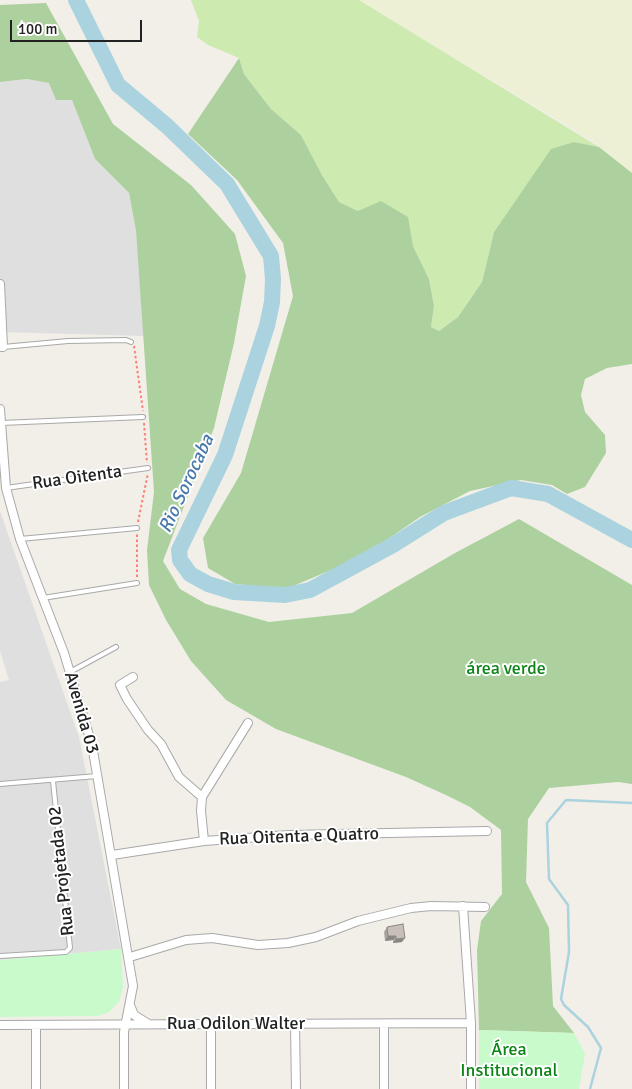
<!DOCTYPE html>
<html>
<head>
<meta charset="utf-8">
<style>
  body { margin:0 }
  #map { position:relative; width:632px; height:1089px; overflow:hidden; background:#f2efe9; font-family:Signika,sans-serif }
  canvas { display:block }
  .scale { position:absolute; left:10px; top:20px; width:132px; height:22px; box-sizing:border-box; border:2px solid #222; border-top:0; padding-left:6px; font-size:15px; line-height:18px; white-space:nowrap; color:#222; -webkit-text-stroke:4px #fff; paint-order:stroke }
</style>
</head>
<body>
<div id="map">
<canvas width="632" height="1089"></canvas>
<div class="scale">100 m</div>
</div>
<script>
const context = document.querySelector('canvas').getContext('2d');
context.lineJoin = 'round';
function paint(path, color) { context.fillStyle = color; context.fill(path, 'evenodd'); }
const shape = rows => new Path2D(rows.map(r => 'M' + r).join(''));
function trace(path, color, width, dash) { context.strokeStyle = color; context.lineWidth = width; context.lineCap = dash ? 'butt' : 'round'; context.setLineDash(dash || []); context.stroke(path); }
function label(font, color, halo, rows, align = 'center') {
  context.font = font + ' Signika,sans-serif'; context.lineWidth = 4; context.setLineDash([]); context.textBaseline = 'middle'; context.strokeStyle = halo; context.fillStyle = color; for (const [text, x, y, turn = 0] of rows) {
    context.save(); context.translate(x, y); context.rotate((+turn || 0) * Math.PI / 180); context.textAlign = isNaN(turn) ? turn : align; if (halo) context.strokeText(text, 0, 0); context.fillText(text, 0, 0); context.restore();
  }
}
paint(shape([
  [27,79,49,83,72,100,95,159,129,193,136,231,144,336,0,332,0,82],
  [0,511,79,737,121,949,0,960,0,682,9,680,0,651]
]), '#e0dfdf');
paint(shape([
  [359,0,632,0,632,173,592,141]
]), '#eef0d5');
paint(shape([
  [191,0,359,0,599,147,574,142,551,150,494,232,482,282,458,317,439,331,431,327,434,306,429,279,413,246,407,217,358,211,339,202,322,175,301,135,271,109,244,74,239,58,208,45,197,37,199,21]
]), '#cdebb0');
paint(shape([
  [46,3,113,124,191,185,235,234,246,276,234,343,214,428,163,561,180,589,206,604,269,622,352,613,455,553,519,519,632,585,632,784,618,782,549,788,528,819,526,882,549,928,553,1006,574,1033,479,1030,477,950,481,921,502,894,501,830,470,807,448,796,406,777,276,729,226,700,191,661,166,620,149,585,147,550,154,492,136,231,129,193,95,159,72,100,56,100,49,83,27,79,0,82,0,5],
  [239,58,244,74,271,109,301,135,322,175,339,202,358,211,381,201,408,217,413,246,429,279,434,306,431,327,439,331,458,317,482,282,494,232,551,149,574,142,599,147,632,173,632,364,607,368,585,379,581,395,585,412,605,435,606,453,585,487,567,494,552,485,521,480,470,491,420,517,388,539,343,565,286,589,235,584,208,568,203,538,241,473,293,296,283,243,237,180,188,134]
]), '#add19e');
paint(shape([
  [121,949,123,987,119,1002,109,1012,98,1016,0,1017,0,960],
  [479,1030,574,1033,585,1054,579,1089,479,1089]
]), '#c8facc');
trace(shape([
  [590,1089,601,1048,588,1027,564,1005,561,999,569,952,568,905,549,879,547,823,566,800,632,803]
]), '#aad3df', 2.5);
trace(shape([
  [76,0,118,85,167,126,227,184,271,256,273,279,272,302,267,326,225,455,179,550,180,560,190,574,208,584,234,592,285,595,310,590,393,545,444,513,511,488,548,494,632,540]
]), '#aad3df', 16);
const lane = shape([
  [3,347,68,341,126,340,131,342],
  [1,423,143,417],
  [6,488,148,468],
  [20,539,137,528],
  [43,598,137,583],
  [70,672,116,647],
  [0,784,97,776],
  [0,956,66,952,70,948,53,781]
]);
const street = shape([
  [0,284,3,347,0,347],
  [0,409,6,488,20,539,64,653,92,745,133,986,124,1032,124,1089],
  [133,677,120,685,127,699,148,730,161,744,179,777,202,797],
  [204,841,201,811,202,797,248,723],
  [112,855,204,841,289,835,487,831],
  [463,906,471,1023,471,1089],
  [130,957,186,940,212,938,258,945,288,943,316,937,358,921,411,908,431,906,485,907],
  [130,1005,134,1015,147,1023],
  [384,1024,384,1089],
  [0,1025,471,1023],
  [36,1025,36,1089],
  [295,1025,296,1089],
  [211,1089,211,1025]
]);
trace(lane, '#a9a9a9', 6);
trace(street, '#a9a9a9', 10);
trace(shape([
  [134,346,143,411],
  [144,423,147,463],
  [138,522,148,473],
  [137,577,137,534]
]), '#fa8072', 2, [2.5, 2.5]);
trace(lane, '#fff', 4);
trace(street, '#fff', 8);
paint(shape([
  [387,927,402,942,393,943,393,940,385,941,384,932]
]), '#aba49e');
paint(shape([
  [388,936,396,936,393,940,385,941],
  [405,938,402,942,393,943,396,939]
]), '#8b8681');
const building = shape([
  [403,924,405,938,396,939,396,936,388,936,387,927,403,924]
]);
paint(building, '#c7bfb8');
trace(building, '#8b8681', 1);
label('18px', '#222', '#fff', [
  ["Rua Oitenta",77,478,-8],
  ["Avenida 03",81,713,74],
  ["Rua Oitenta e Quatro",299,837,-2],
  ["Rua Projetada 02",62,871,-96],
  ["Rua Odilon Walter",236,1024]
]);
label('18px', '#0c8416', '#fff', [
  ["área verde",506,669],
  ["Área",509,1050],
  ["Institucional",509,1071]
]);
label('italic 19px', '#4a7aab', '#fff', [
  ["Rio Sorocaba",187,484,-65]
]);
</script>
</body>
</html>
